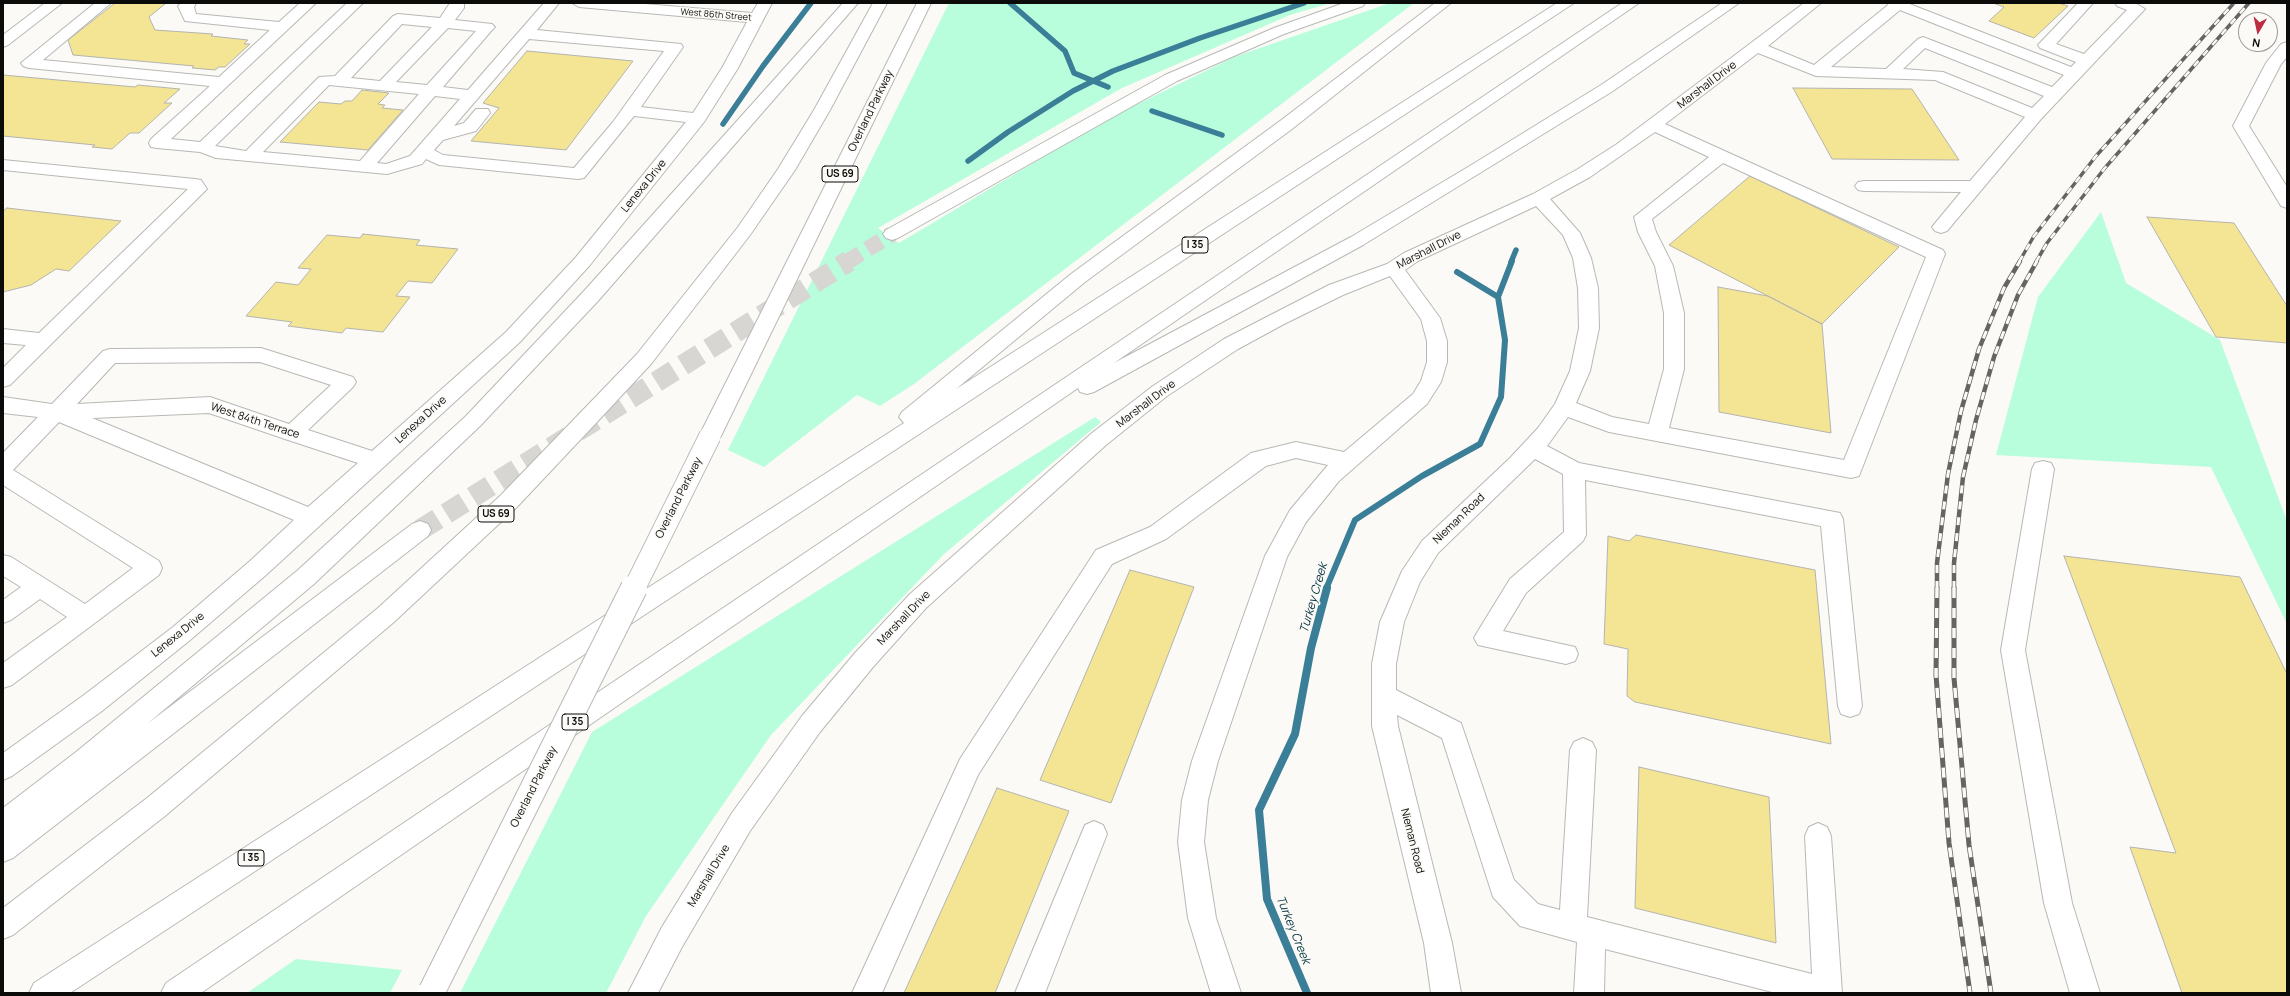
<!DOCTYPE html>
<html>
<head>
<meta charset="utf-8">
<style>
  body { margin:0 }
  #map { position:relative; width:2290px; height:996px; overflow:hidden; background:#fbfaf6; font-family:Manrope,sans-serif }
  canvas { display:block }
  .frame { position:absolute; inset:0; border:4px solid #0b0b0a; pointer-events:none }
  .north { position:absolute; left:2238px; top:12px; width:40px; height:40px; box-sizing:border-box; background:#fbfaf6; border:1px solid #9b9a98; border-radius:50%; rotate:189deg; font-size:11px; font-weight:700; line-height:16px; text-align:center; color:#0b0b0a }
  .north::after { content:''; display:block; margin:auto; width:14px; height:18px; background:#bd2c43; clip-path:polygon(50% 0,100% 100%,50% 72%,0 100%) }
</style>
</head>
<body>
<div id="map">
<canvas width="2290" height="996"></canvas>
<div class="frame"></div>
<div class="north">N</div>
</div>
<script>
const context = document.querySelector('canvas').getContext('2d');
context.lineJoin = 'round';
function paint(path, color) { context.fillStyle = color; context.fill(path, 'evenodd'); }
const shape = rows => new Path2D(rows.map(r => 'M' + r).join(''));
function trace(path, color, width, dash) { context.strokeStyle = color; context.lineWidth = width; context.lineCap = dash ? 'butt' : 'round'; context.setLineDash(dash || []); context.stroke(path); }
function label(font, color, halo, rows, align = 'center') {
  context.font = font + ' Manrope,sans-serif'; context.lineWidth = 3; context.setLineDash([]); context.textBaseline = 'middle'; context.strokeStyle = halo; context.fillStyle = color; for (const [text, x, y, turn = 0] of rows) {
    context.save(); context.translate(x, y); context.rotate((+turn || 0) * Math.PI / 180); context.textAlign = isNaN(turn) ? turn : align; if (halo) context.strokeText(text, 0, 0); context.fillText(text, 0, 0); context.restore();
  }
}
paint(shape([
  [949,3,1331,3,1290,15,1122,88,878,228,899,243,1107,119,1234,57,1390,3,1414,3,914,384,880,406,857,395,764,467,728,450],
  [2101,212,2126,283,2220,340,2287,521,2287,624,2211,467,1996,455,2038,297],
  [1095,417,1101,422,944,554,771,735,646,916,606,993,460,993,592,732],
  [296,959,402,970,390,993,247,993]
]), '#b8fddc');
trace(shape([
  [1010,3,1065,51,1074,73,1108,87],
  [1152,111,1222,135],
  [723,124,763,66,811,3],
  [968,161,1008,132,1073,91,1113,71,1200,38,1304,3],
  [1511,262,1516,250]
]), '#3b7e97', 5.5);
trace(shape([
  [1457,272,1498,297],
  [1326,589,1355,520,1422,476,1480,444,1501,397,1505,340,1498,297,1512,261]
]), '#3b7e97', 6);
trace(shape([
  [1307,993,1267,899,1259,810,1295,734,1311,648,1327,588]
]), '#3b7e97', 8);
const building = shape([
  [115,3,166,3,149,17,155,30,213,34,211,36,248,40,244,44,250,44,225,67,219,67,215,70,192,68,194,66,73,55,68,40,115,3],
  [1993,3,2059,3,2068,6,2034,38,1989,21,2004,7,1993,3],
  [527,51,633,61,566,150,471,141,499,108,483,103,527,51],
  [3,75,135,87,138,85,180,89,164,103,172,103,139,133,130,133,112,149,92,147,95,145,3,136,3,75],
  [1793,88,1912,89,1959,160,1832,159,1793,88],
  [362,90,389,93,378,104,385,105,382,108,403,110,368,150,280,142,319,102,341,104,345,101,352,101,362,90],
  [1750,176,1899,247,1822,324,1669,245,1750,176],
  [7,208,121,221,69,271,56,269,31,285,3,292,3,211,7,208],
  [2147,217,2234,223,2287,306,2287,343,2216,337,2147,217],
  [363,234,420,240,416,245,458,249,432,283,408,281,396,296,410,297,383,332,346,328,342,333,288,326,292,322,246,316,276,282,298,285,311,269,298,268,327,235,360,238,363,234],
  [1718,287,1768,296,1822,324,1831,433,1719,412,1718,287],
  [1636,535,1815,570,1831,744,1635,702,1627,696,1628,649,1604,644,1608,536,1629,541,1636,535],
  [2064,556,2240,577,2287,674,2287,993,2182,993,2130,847,2176,853,2064,556],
  [1130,570,1194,587,1111,803,1040,780,1130,570],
  [1639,767,1769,797,1776,943,1635,908,1639,767],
  [997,788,1069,811,995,993,904,993,997,788]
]);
paint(building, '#f3e593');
trace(building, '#b4b3b0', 1);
trace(shape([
  [847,262,892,234]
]), '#d7d6d3', 16, [16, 8]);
trace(shape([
  [420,530,849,261]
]), '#d7d6d3', 21, [21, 10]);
const minor = shape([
  [45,3,62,3,8,45,3,47,3,35,45,3],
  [95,3,111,3,43,60,219,77,270,30,185,21,178,6,181,3,196,3,194,7,196,14,279,22,300,3,316,3,171,139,200,142,347,3,363,3,215,146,246,151,319,77,335,76,393,16,398,14,440,18,450,3,464,3,464,8,455,20,492,24,495,27,492,30,443,87,468,90,544,3,559,3,537,30,681,44,683,47,641,107,693,113,722,68,747,22,579,7,572,3,633,3,752,13,758,3,772,3,738,68,704,122,590,265,520,342,266,575,189,641,102,711,12,776,3,780,3,753,84,695,173,627,250,561,294,520,59,422,13,470,159,561,162,568,159,575,12,685,3,688,3,663,67,617,40,599,11,620,3,623,3,600,21,587,3,576,3,555,11,557,85,604,133,568,3,485,3,453,38,417,3,413,3,397,52,404,103,351,110,349,261,348,353,377,356,382,353,387,308,430,372,451,506,332,576,257,686,122,634,116,584,178,578,179,439,165,426,159,422,164,387,174,216,158,200,152,157,148,151,147,149,143,151,139,210,86,29,68,23,66,21,63,95,3],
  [402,24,432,27,380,81,351,78,402,24],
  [448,28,476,31,427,85,396,82,448,28],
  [529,39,664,51,613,122,574,168,443,155,434,150,443,140,476,131,490,113,488,109,476,109,464,123,454,126,529,39],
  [329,85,419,94,360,161,263,152,329,85],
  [435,96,460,99,410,156,386,164,377,163,435,96],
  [260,362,331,385,289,424,210,397,77,404,115,363,260,362],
  [209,413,285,439,358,463,308,507,92,418,209,413],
  [1804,3,1821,3,1768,46,1814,65,1888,5,1887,3,1907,3,2071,67,2076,62,2040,48,2038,45,2078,3,2093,3,2056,44,2084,54,2127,10,2117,6,2115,3,2135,3,2145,9,2041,119,1947,231,1941,233,1935,231,1932,227,1961,192,1864,191,1858,190,1855,186,1858,182,1864,181,1970,181,2025,117,1935,80,1816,76,1758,53,1665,124,1943,250,1945,254,1859,476,1851,478,1609,432,1568,417,1547,446,1579,463,1840,513,1843,519,1862,706,1859,714,1850,717,1841,714,1838,706,1821,526,1585,480,1586,535,1583,541,1526,593,1503,631,1575,647,1578,654,1575,661,1566,664,1478,645,1474,638,1478,631,1510,579,1564,532,1563,474,1535,459,1438,553,1420,582,1404,622,1396,664,1396,690,1461,723,1514,880,1538,904,1560,910,1570,750,1574,742,1583,738,1592,742,1596,750,1587,917,1812,974,1805,836,1809,827,1818,823,1827,827,1831,836,1842,993,1776,993,1605,949,1604,993,1574,993,1577,942,1520,926,1493,897,1442,738,1397,715,1398,726,1452,943,1461,993,1431,993,1424,943,1372,726,1372,664,1380,622,1402,571,1422,541,1510,458,1538,428,1555,404,1570,371,1579,328,1578,288,1573,258,1563,235,1536,206,1418,261,1405,270,1440,318,1447,341,1447,362,1441,382,1427,404,1339,481,1306,522,1287,557,1218,761,1208,800,1204,842,1216,918,1241,993,1211,993,1188,918,1178,842,1182,800,1192,761,1265,556,1290,510,1328,465,1296,458,1266,466,1166,539,1112,564,978,775,882,993,852,993,960,759,1096,550,1150,527,1251,453,1296,442,1344,452,1413,394,1421,381,1427,362,1427,341,1421,319,1390,276,1343,295,1284,324,1238,349,1167,396,1106,445,926,608,873,667,820,732,750,831,682,947,658,993,628,993,662,927,732,813,802,716,855,653,910,594,1092,433,1153,386,1224,339,1329,285,1387,264,1404,253,1533,194,1578,169,1617,144,1804,3],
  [1900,10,2064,75,2052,87,1923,37,1918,39,1886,69,1831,67,1900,10],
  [1925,48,2044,96,2032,108,1943,72,1903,69,1925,48],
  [1655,132,1709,157,1634,217,1638,232,1655,266,1664,313,1664,369,1649,424,1612,417,1576,403,1590,371,1599,328,1598,288,1591,258,1580,233,1550,199,1590,177,1655,132],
  [1723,163,1926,257,1844,460,1669,428,1684,369,1684,313,1673,266,1656,232,1652,219,1723,163],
  [2287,42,2287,57,2281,64,2249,126,2287,187,2287,208,2281,206,2233,126,2266,63,2281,44,2287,42],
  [3,160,195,179,201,180,207,189,10,385,3,387,3,368,26,345,3,343,3,329,39,333,188,189,3,170,3,160],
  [2043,461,2051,463,2054,469,2025,650,2072,903,2100,993,2070,993,2044,903,2001,650,2032,469,2035,463,2043,461],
  [1094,821,1103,825,1107,834,1045,993,1015,993,1085,825,1094,821]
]);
const highway = shape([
  [843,3,858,3,598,301,480,426,314,584,147,724,412,524,420,521,428,524,431,530,428,536,13,858,3,862,3,808,76,752,298,570,466,416,584,291,843,3],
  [873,3,887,3,830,110,795,170,750,235,651,364,597,422,517,507,394,622,165,816,13,935,3,939,3,908,147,798,378,608,501,495,637,354,738,227,778,169,814,110,873,3],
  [917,3,931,3,721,436,717,442,710,444,703,442,699,436,917,3],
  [1344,3,1365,3,1363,6,1284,34,1177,81,898,238,892,240,886,238,883,234,886,230,1165,75,1274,28,1344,3],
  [1435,3,1451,3,1292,129,1085,282,956,389,1557,3,1574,3,70,993,29,993,34,983,904,423,899,417,902,412,1071,274,1280,121,1435,3],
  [1622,3,1639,3,1114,363,1351,237,1473,164,1601,85,1722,3,1739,3,1613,91,1363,245,1094,392,1087,394,1080,392,1078,388,201,993,161,993,166,983,1622,3]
]);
trace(minor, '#b8b8b5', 2);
trace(highway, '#b8b8b5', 2);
paint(minor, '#fff');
paint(highway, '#fff');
const railFar2 = shape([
  [2019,262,2034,236,2096,156,2234,3],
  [2036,262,2047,243,2104,169,2249,3]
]);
const railFar1 = shape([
  [1937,589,1937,563,1948,474,1961,411,1979,349,2004,288,2020,261],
  [1954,589,1954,563,1963,477,1976,420,1994,357,2018,295,2037,261]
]);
const rail = shape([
  [1937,588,1936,675,1949,843,1970,993],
  [1954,588,1954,678,1969,845,1991,993]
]);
trace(railFar2, '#646462', 3.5);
trace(railFar1, '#646462', 4.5);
trace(rail, '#646462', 5);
trace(railFar2, '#fbfaf6', 2.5, [7]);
trace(railFar1, '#fbfaf6', 3, [8]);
trace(rail, '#fbfaf6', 3.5, [10]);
const highwayBridgeFar1 = shape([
  [634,589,710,436]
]);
const highwayBridge = shape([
  [432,991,634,588]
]);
trace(highwayBridgeFar1, '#b8b8b5', 23, []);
trace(highwayBridge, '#b8b8b5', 28, []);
trace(highwayBridgeFar1, '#fff', 21);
trace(highwayBridge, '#fff', 26);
label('9px', '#0b0b0a', '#fbfaf6', [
  ["West 86th Street",716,15,5]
]);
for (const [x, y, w] of [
  [840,174,36],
  [1195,245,26],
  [496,514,36],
  [575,722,26],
  [251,858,26]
]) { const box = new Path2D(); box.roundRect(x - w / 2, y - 8, w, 16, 3); context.fillStyle = '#fbfaf6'; context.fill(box); trace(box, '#0b0b0a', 1); }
label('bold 10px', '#0b0b0a', null, [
  ["US 69",840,174],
  ["I 35",1195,245],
  ["US 69",496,514],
  ["I 35",575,722],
  ["I 35",251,858]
]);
label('11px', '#0b0b0a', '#fbfaf6', [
  ["Marshall Drive",1707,85,-37],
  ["Overland Parkway",871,111,-64],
  ["Lenexa Drive",644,186,-51],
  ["Marshall Drive",1429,250,-27],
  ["Marshall Drive",1146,404,-37],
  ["Lenexa Drive",421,420,-42],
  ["West 84th Terrace",255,421,18],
  ["Overland Parkway",679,498,-63],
  ["Nieman Road",1459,519,-44],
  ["Marshall Drive",904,618,-46],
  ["Lenexa Drive",178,635,-39],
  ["Overland Parkway",534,787,-63],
  ["Nieman Road",1412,841,76],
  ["Marshall Drive",709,876,-59]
]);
label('italic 12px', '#053342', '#fbfaf6', [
  ["Turkey Creek",1314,598,-74],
  ["Turkey Creek",1293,930,68]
]);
</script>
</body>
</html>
